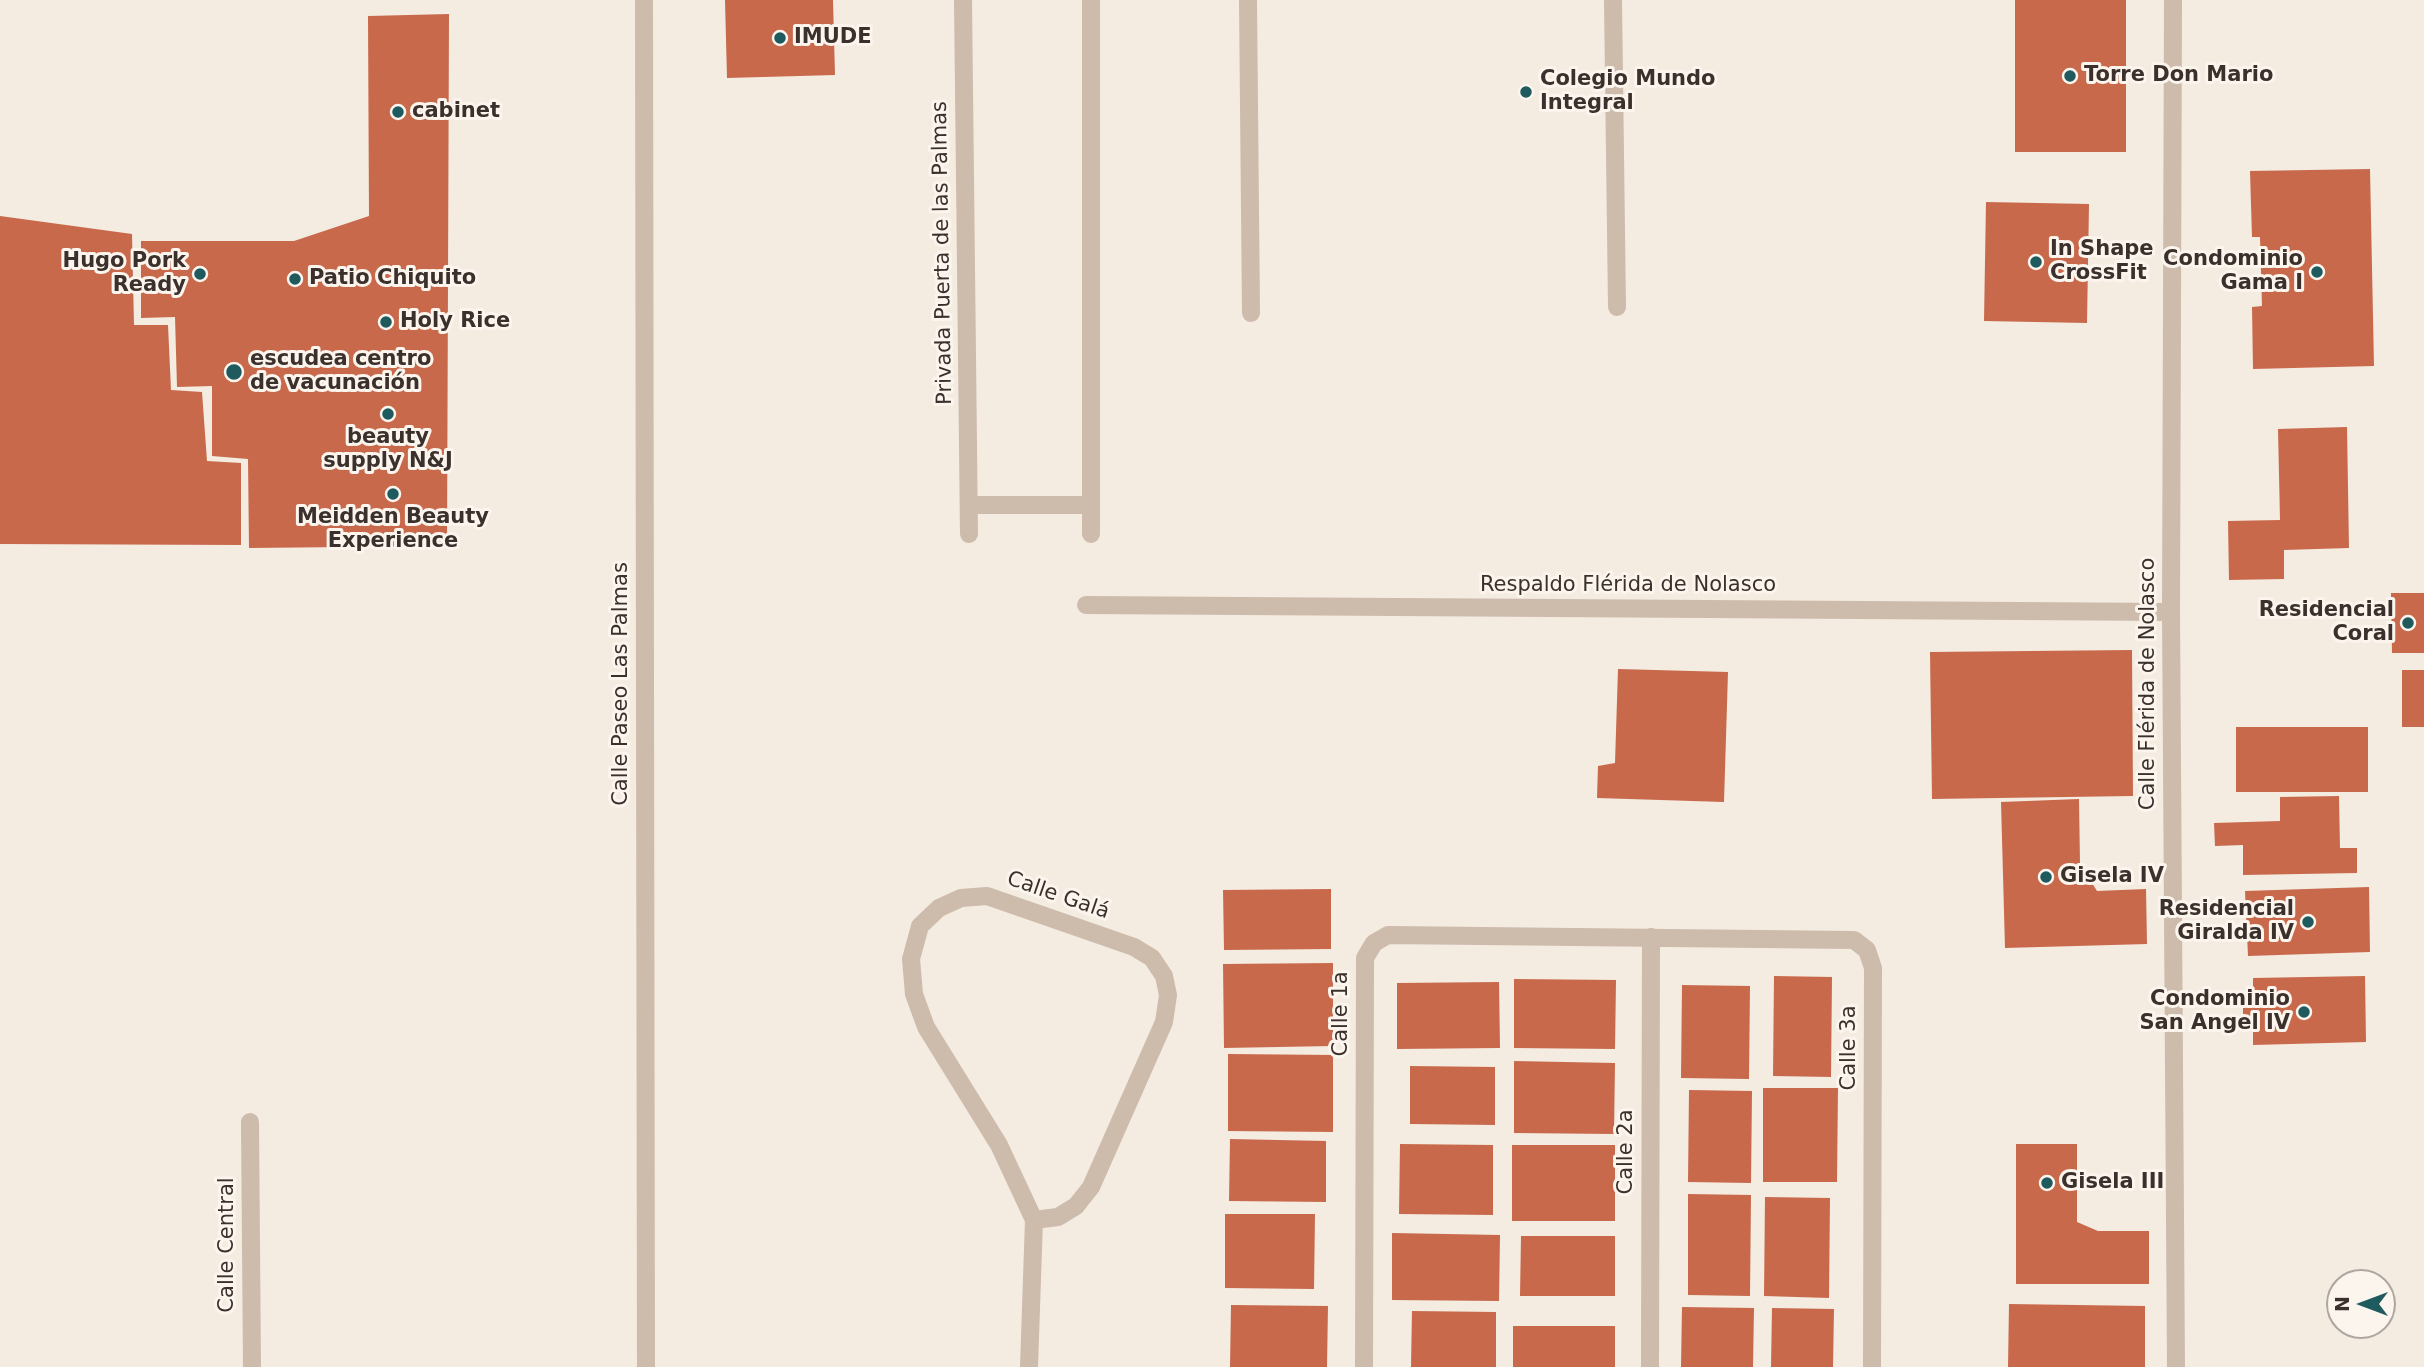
<!DOCTYPE html>
<html>
<head>
<meta charset="utf-8">
<style>
  body { margin:0 }
  #map { position:relative; width:2424px; height:1367px; overflow:hidden; background:#f4ebe1; font-family:"DejaVu Sans",sans-serif }
  canvas { display:block }
  .north { position:absolute; left:2326px; top:1269px; width:70px; height:70px; box-sizing:border-box; background:#fbf5ee; border:2px solid #aea6a0; border-radius:50%; rotate:270deg; font-size:19px; font-weight:700; line-height:28px; text-align:center; color:#3b302b }
  .north::after { content:''; display:block; margin:auto; width:24px; height:32px; background:#1f5a5e; clip-path:polygon(50% 0,100% 100%,50% 72%,0 100%) }
</style>
</head>
<body>
<div id="map">
<canvas width="2424" height="1367"></canvas>
<div class="north">N</div>
</div>
<script>
const context = document.querySelector('canvas').getContext('2d');
context.lineJoin = 'round';
function paint(path, color) { context.fillStyle = color; context.fill(path, 'evenodd'); }
const shape = rows => new Path2D(rows.map(r => 'M' + r).join(''));
function trace(path, color, width, dash) { context.strokeStyle = color; context.lineWidth = width; context.lineCap = dash ? 'butt' : 'round'; context.setLineDash(dash || []); context.stroke(path); }
function label(font, color, halo, rows, align = 'center') {
  context.font = font + ' "DejaVu Sans",sans-serif'; context.lineWidth = 6; context.setLineDash([]); context.textBaseline = 'middle'; context.strokeStyle = halo; context.fillStyle = color; for (const [text, x, y, turn = 0] of rows) {
    context.save(); context.translate(x, y); context.rotate((+turn || 0) * Math.PI / 180); context.textAlign = isNaN(turn) ? turn : align; if (halo) context.strokeText(text, 0, 0); context.fillText(text, 0, 0); context.restore();
  }
}
paint(shape([
  [725,0,833,0,835,75,727,78],
  [2015,0,2126,0,2126,152,2015,152],
  [449,14,447,546,249,548,248,459,212,456,212,386,177,387,175,317,141,318,141,241,294,241,369,216,368,16],
  [2370,169,2374,366,2253,369,2252,307,2262,306,2260,237,2252,237,2250,171],
  [1986,202,2089,204,2087,323,1984,321],
  [0,216,132,234,134,325,168,325,171,390,202,392,207,461,241,463,241,545,0,544],
  [2347,427,2349,548,2284,550,2284,579,2229,580,2228,521,2280,520,2278,429],
  [2391,593,2424,593,2424,653,2392,653],
  [2132,650,2133,796,1932,799,1930,652],
  [1618,669,1728,672,1724,802,1597,798,1598,766,1615,763],
  [2402,670,2424,670,2424,727,2402,727],
  [2236,727,2368,727,2368,792,2236,792],
  [2339,796,2340,848,2357,848,2357,873,2243,875,2243,845,2215,846,2214,823,2280,821,2280,797],
  [2079,799,2080,864,2097,891,2146,889,2147,944,2005,948,2001,802],
  [2369,887,2370,952,2248,956,2245,891],
  [1331,889,1331,949,1224,950,1223,890],
  [1333,963,1333,1046,1224,1048,1223,964],
  [1774,976,1832,977,1831,1077,1773,1076],
  [2365,976,2366,1042,2253,1045,2253,1021,2243,1022,2243,1003,2253,1003,2253,978],
  [1514,979,1616,980,1615,1049,1514,1048],
  [1499,982,1500,1048,1397,1049,1397,983],
  [1682,985,1750,986,1749,1079,1681,1078],
  [1228,1054,1333,1055,1333,1132,1228,1131],
  [1514,1061,1615,1063,1614,1134,1514,1133],
  [1410,1066,1495,1067,1495,1125,1410,1124],
  [1763,1088,1838,1088,1837,1182,1763,1182],
  [1689,1090,1752,1091,1751,1183,1688,1182],
  [1230,1139,1326,1141,1326,1202,1229,1201],
  [1400,1144,1493,1145,1493,1215,1399,1214],
  [2016,1144,2077,1144,2077,1222,2098,1231,2149,1231,2149,1284,2016,1284],
  [1512,1145,1615,1145,1615,1221,1512,1221],
  [1688,1194,1751,1195,1750,1296,1688,1295],
  [1765,1197,1830,1198,1829,1298,1764,1296],
  [1225,1214,1315,1214,1314,1289,1225,1288],
  [1392,1233,1500,1235,1499,1301,1392,1300],
  [1521,1236,1615,1236,1615,1296,1520,1296],
  [2009,1304,2145,1306,2145,1367,2008,1367],
  [1231,1305,1328,1306,1327,1367,1230,1367],
  [1682,1307,1754,1308,1753,1367,1681,1367],
  [1772,1308,1834,1309,1833,1367,1771,1367],
  [1412,1311,1496,1312,1496,1367,1411,1367],
  [1513,1326,1615,1326,1615,1367,1513,1367]
]), '#c8694b');
trace(shape([
  [963,0,969,534],
  [1091,0,1091,534],
  [969,505,1091,505]
]), '#cdbbac', 18);
trace(shape([
  [644,0,646,1367],
  [1248,0,1251,313],
  [1613,0,1617,307],
  [2173,0,2171,612,2176,1367],
  [1086,605,2171,612],
  [250,1122,252,1367],
  [1029,1367,1034,1220,999,1145,926,1027,914,994,911,959,920,926,939,908,961,898,987,896,1134,947,1152,958,1164,976,1168,995,1164,1022,1091,1187,1076,1206,1058,1217,1034,1220],
  [1364,1367,1365,958,1374,943,1388,935,1854,940,1867,950,1873,968,1872,1367],
  [1650,1367,1651,937]
]), '#cdbbac', 18);
for (const [x, y, r, color] of [
  [780,38,7,"#1f5a5e"],
  [2070,76,7,"#1f5a5e"],
  [1526,92,7,"#1f5a5e"],
  [398,112,7,"#1f5a5e"],
  [2036,262,7,"#1f5a5e"],
  [2317,272,7,"#1f5a5e"],
  [200,274,7,"#1f5a5e"],
  [295,279,7,"#1f5a5e"],
  [386,322,7,"#1f5a5e"],
  [234,372,9,"#1f5a5e"],
  [388,414,7,"#1f5a5e"],
  [393,494,7,"#1f5a5e"],
  [2408,623,7,"#1f5a5e"],
  [2046,877,7,"#1f5a5e"],
  [2308,922,7,"#1f5a5e"],
  [2304,1012,7,"#1f5a5e"],
  [2047,1183,7,"#1f5a5e"]
]) { const dot = new Path2D(); dot.arc(x, y, r, 0, 2 * Math.PI); context.fillStyle = color; context.fill(dot); trace(dot, '#fbf5ee', 2.5); }
label('bold 21px', '#3b302b', '#fbf5ee', [
  ["IMUDE",794,38],
  ["Torre Don Mario",2084,76],
  ["Colegio Mundo",1540,80],
  ["Integral",1540,104],
  ["cabinet",412,112],
  ["In Shape",2050,250],
  ["CrossFit",2050,274],
  ["Condominio",2303,260,"right"],
  ["Gama I",2303,284,"right"],
  ["Hugo Pork",186,262,"right"],
  ["Ready",186,286,"right"],
  ["Patio Chiquito",309,279],
  ["Holy Rice",400,322],
  ["escudea centro",250,360],
  ["de vacunación",250,384],
  ["beauty",388,438,"center"],
  ["supply N&J",388,462,"center"],
  ["Meidden Beauty",393,518,"center"],
  ["Experience",393,542,"center"],
  ["Residencial",2394,611,"right"],
  ["Coral",2394,635,"right"],
  ["Gisela IV",2060,877],
  ["Residencial",2294,910,"right"],
  ["Giralda IV",2294,934,"right"],
  ["Condominio",2290,1000,"right"],
  ["San Angel IV",2290,1024,"right"],
  ["Gisela III",2061,1183]
], 'left');
label('21px', '#3b302b', '#fbf5ee', [
  ["Privada Puerta de las Palmas",943,253,-91],
  ["Respaldo Flérida de Nolasco",1628,586],
  ["Calle Paseo Las Palmas",622,684,-90],
  ["Calle Flérida de Nolasco",2149,684,-90],
  ["Calle Galá",1058,896,19],
  ["Calle 1a",1342,1014,-90],
  ["Calle 3a",1850,1048,-90],
  ["Calle 2a",1627,1152,-90],
  ["Calle Central",228,1245,-90]
]);
</script>
</body>
</html>
